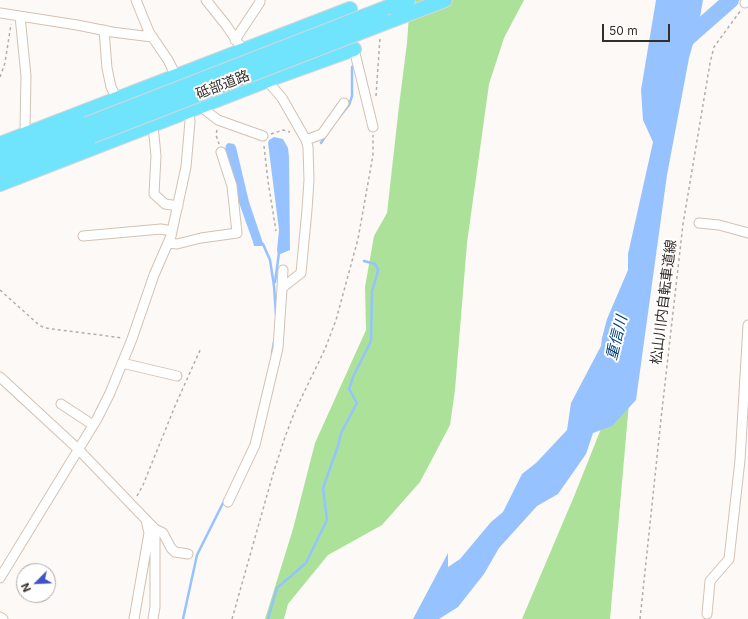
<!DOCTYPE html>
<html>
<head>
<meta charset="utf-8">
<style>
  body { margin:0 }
  #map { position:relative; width:748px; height:619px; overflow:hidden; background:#fdf9f6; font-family:Inter,sans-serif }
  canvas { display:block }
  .north { position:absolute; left:16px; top:563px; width:40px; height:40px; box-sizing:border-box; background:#fff; border:1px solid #aeaba9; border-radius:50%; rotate:246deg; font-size:11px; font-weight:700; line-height:16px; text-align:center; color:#352e28 }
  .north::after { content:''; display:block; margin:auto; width:14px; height:18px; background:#4053c6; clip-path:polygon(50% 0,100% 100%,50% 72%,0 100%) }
  .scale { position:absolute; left:602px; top:24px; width:68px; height:18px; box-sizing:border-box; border:2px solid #352e28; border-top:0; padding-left:5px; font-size:12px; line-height:14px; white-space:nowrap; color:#352e28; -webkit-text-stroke:3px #fff; paint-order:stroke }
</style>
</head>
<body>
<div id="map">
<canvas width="748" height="619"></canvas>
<div class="north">N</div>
<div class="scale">50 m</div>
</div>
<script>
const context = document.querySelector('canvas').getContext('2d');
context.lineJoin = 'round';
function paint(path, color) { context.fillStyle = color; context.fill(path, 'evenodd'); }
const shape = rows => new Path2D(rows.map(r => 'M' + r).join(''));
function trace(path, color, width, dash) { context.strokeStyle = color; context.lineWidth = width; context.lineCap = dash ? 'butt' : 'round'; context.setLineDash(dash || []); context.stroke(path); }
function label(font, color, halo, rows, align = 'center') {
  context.font = font + ' Inter,"Noto Sans JP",sans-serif'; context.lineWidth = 4; context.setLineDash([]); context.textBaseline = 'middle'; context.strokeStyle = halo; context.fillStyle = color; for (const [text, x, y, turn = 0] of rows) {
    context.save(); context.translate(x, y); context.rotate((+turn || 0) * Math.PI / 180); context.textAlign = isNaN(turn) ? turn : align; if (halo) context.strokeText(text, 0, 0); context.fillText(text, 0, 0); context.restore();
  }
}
paint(shape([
  [410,0,524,0,504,38,489,84,467,243,455,390,450,425,420,482,382,525,328,555,288,604,284,619,265,619,293,529,315,443,366,330,365,287,374,236,387,213,399,106,407,43],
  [634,346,610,619,522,619,575,494]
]), '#ace199');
paint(shape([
  [656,0,703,0,699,23,689,58,667,175,636,400,612,426,593,433,586,454,558,494,537,506,499,548,484,574,458,607,439,619,413,619,448,553,448,567,460,559,491,522,503,512,522,474,536,463,567,430,571,403,601,346,602,338,607,319,628,270,628,254,653,142,643,120,641,90],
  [274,137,283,139,288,148,289,157,290,250,278,255,277,250,279,230,268,143,269,140],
  [228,143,234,144,236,147,249,202,264,246,254,246,253,242,237,197,225,150,226,145]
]), '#96c3ff');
trace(shape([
  [336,121,349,105,352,96,352,67],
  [321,143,326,135],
  [263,244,270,260,274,286,276,315],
  [275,282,279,253],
  [272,353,274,342],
  [183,619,197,555,225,499],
  [268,619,277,588,306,563,327,520,323,488,338,446,341,433,357,403,349,389,353,377,371,341,372,291,377,275,378,269,375,264,364,261]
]), '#96c3ff', 2.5);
trace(shape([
  [681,44,731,0]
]), '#96c3ff', 16);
const minor = shape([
  [136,0,149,32,168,60,178,80],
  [206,0,226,25,245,53],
  [745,3,748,0],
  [0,13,77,25,112,32,152,37],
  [20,16,26,76,25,128,28,133],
  [104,30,107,68,111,87,117,99],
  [235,40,260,2,260,0],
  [353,45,373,127],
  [201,107,218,120,263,136],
  [153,125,156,156,154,194,165,204,178,206],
  [306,140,322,134,344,103],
  [699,223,719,225,748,233],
  [83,236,161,229,172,231],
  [168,243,177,244,201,238,237,233,232,186,221,152],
  [282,288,283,270],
  [122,363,177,376],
  [0,377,78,449,155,529,163,533,171,548,175,552,188,554],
  [61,404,93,425],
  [228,502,255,445,278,348,282,288,301,273,307,210,309,180,308,147,306,140,282,98,264,77],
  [0,578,97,419,110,393,132,339,154,275,171,236,186,167,190,121,188,107],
  [707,614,710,581,729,559,740,460,748,325],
  [0,617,3,619],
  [134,619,149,533,146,520],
  [153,619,155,607,155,529]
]);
const highway = shape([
  [388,7,408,0],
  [387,22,445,0],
  [0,144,350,9],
  [0,154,45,140,87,124],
  [0,169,92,136],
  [0,184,268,80,354,49]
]);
trace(minor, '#d4c1b3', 11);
trace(highway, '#d7d5d4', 16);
trace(shape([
  [0,77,5,63,11,24],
  [376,96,380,38],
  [217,130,216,135,219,144],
  [271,134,283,130,290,132],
  [264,146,268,181,276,231],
  [0,290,39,325,45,328,123,338],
  [137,496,143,485,175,406,201,348],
  [232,619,273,474,285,437,295,411,325,349,336,320,358,239,373,155,373,135],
  [640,619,661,419,683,224,710,63,714,47,741,10]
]), '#b3aea9', 1.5, [3, 3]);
trace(minor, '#fff', 9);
trace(highway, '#6fe4fc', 14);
const highwayBridge = shape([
  [87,124,388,7],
  [92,136,387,22]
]);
trace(highwayBridge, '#d7d5d4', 16, []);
trace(highwayBridge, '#6fe4fc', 14);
label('14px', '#352e28', '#fff', [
  ["砥部道路",223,85,-21],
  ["松山川内自転車道線",664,302,-83]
]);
label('italic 15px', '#033f7f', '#fff', [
  ["重信川",617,338,-76]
]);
</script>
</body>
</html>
